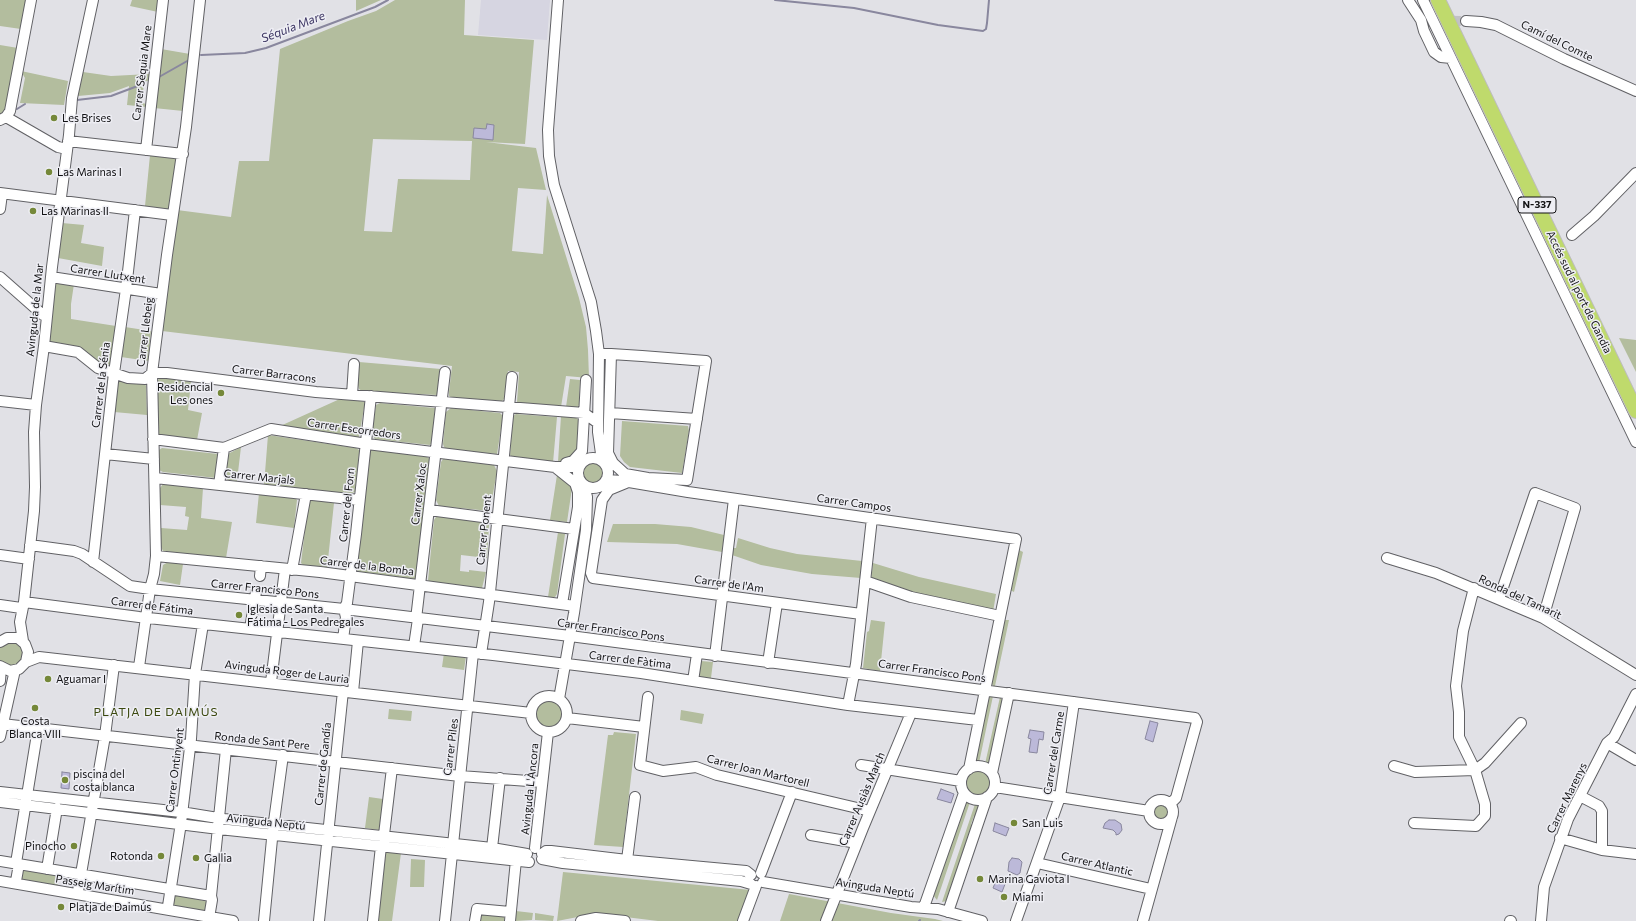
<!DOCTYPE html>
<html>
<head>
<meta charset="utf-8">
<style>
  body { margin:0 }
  canvas { display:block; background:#e1e1e6 }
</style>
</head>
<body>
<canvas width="1636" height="921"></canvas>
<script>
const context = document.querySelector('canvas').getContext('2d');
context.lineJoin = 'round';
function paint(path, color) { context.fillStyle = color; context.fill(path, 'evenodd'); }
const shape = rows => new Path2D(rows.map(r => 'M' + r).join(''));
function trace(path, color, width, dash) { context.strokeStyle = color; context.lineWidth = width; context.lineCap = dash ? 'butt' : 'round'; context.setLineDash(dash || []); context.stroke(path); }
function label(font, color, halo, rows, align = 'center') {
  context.font = font + ' Commissioner,sans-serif'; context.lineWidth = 3; context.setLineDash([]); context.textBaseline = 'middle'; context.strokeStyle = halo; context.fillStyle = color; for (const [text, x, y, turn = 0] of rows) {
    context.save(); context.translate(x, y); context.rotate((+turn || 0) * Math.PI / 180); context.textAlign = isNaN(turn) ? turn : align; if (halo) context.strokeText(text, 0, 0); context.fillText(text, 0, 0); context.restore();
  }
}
paint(shape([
  [481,0,550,0,547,40,478,35]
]), '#d6d5e1');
paint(shape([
  [0,0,27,0,21,29,0,26],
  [132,0,160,0,158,12,130,6],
  [356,0,381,0,356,11],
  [395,0,465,0,464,35,534,40,525,144,486,142,536,148,546,190,518,188,512,251,543,254,547,195,579,298,586,327,588,350,589,378,566,376,561,407,522,404,517,402,519,372,508,371,504,399,502,401,452,398,449,396,449,392,452,366,162,331,177,210,231,217,239,161,269,161,280,49,348,21,376,11],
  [373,139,472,141,470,180,398,179,392,232,364,231],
  [0,45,18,48,6,112,0,116],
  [161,49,190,54,183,111,154,108],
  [21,71,68,81,64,105,20,103,25,78],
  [83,72,111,76,150,74,150,80,144,82,142,102,147,105,146,107,127,105,129,86,110,93,78,96],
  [150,155,178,158,169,210,145,206],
  [62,223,84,225,81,243,104,247,102,266,58,258],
  [56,282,74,284,71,304,71,319,116,326,111,368,96,361,81,349,49,342],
  [125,327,151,331,148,361,121,357],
  [1619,338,1636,340,1636,372],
  [359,362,441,369,437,395,362,391,359,389,358,385],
  [161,377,191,382,188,410,202,413,197,440,159,435,157,381],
  [118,379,145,384,146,386,147,415,114,412],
  [570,379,580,380,579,405,577,408,566,407],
  [342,398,365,402,359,437,278,427],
  [380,403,435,408,432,442,430,445,375,439,372,434,376,405],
  [451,408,500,413,503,416,497,454,446,449,444,447,443,444,446,412],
  [516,414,557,417,553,463,512,457,510,455,513,416],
  [561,416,576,418,579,420,577,449,571,457,558,462],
  [622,421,688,426,689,431,682,473,630,467,624,462,620,456],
  [268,435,356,448,359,450,359,454,355,492,349,494,264,485],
  [241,447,237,481,228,480,224,477,226,455],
  [162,448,218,454,216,478,163,472,159,470,159,450],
  [375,449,427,457,430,459,417,576,415,579,362,574,358,572,357,566,369,455,371,450],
  '578 473a15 15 0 1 1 30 0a15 15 0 1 1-30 0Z',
  [443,459,494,465,497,471,490,511,439,506,436,500,441,462],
  [557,475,568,482,572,488,567,522,550,520],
  [163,484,203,488,201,518,232,522,226,558,163,551,161,547,161,528,187,530,189,517,185,516,186,507,160,505,160,488],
  [259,493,295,498,297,500,294,528,256,523],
  [313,500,334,503,327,569,303,565,301,563,308,504,310,501],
  [440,516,487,523,489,525,487,558,461,555,460,571,469,572,469,570,486,572,482,588,430,582,428,580,434,520,436,517],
  [613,524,655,524,691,527,724,535,722,552,677,544,607,542],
  [558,532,565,534,557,594,555,597,548,597],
  [738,538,770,548,797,554,862,561,861,578,812,574,761,565,732,555,733,548,736,548],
  [1019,550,1023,552,1014,592,1010,590],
  [168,562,183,564,180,585,160,581,163,565],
  [873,563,919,577,996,594,993,612,941,601,871,581],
  [871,620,885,622,880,671,863,668,867,632,869,631],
  [1004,620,1009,620,995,686,993,686,992,684],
  [23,641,23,666,0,666,0,642],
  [444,653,466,656,464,670,442,667],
  [701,661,713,662,711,678,699,677],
  '531 714a18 18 0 1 1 36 0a18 18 0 1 1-36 0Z',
  [989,696,993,696,979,763,976,759],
  [1000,697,1003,701,989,765,985,764],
  [389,709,412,711,411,721,388,719],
  [681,710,704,714,702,724,680,720],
  [614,732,636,734,623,847,594,845,608,735,613,735],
  '966 783a12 12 0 1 1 24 0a12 12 0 1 1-24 0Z',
  [369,797,383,799,379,830,365,828],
  [967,802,970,802,937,900,933,895,966,803],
  [975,804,979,806,976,816,974,816,971,824,973,826,947,901,942,902],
  '1154 812a7 7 0 1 1 14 0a7 7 0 1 1-14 0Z',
  [386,851,401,853,392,921,378,921],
  [411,859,425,860,424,887,410,887],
  [20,868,59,875,57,889,18,882],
  [563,872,751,890,740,921,658,921,617,916,588,915,557,921],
  [171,894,209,902,206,914,170,908],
  [789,894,891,913,935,919,943,921,780,921],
  [479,910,505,913,504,921,477,921],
  [516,911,533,913,532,920,515,921],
  [535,913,554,916,553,921,535,920]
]), '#b3bd9e');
const water = shape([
  [487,124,494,125,493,140,473,138,474,128,486,129,487,124],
  [1150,721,1158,723,1153,742,1145,739,1150,721],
  [1030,730,1044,732,1043,740,1039,739,1037,753,1029,752,1031,739,1028,738,1030,730],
  [62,772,70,773,69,789,61,788,62,772],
  [941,789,954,794,951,803,937,799,941,789],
  [1109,820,1115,820,1121,824,1122,830,1119,834,1116,835,1116,833,1113,830,1103,828,1105,823,1109,820],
  [995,823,1009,828,1006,836,993,831,995,823],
  [1012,858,1019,859,1022,862,1020,873,1017,875,1008,871,1009,862,1012,858],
  [998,876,1007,879,1002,892,993,888,998,876]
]);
paint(water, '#bcb9d9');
trace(water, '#89879e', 1);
trace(shape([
  [775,0,854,8,938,25,983,31,986,29,987,23,989,0],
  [201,55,245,53,266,48,375,7,388,0],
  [159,77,189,60],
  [77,100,111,96,143,84],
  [17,109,25,104],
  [919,921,920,920]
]), '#89879e', 2);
trace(shape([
  [1421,20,1466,21]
]), '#c2c2c6', 10, [10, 5]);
const minor = shape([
  [558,0,548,130,549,156,554,185,591,302,596,331,599,354,598,432,602,461],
  [1408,0,1421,20,1424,31,1434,52,1441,57,1451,58],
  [1423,0,1636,442],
  [1466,21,1481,22,1496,25,1564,59,1636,91],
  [6,117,58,147,67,149],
  [0,120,6,117,10,111,31,0],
  [68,141,183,154],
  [146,150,163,0],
  [0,193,172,215],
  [0,209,2,194],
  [1572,235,1594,216,1636,173],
  [0,277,43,315,47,316],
  [51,277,161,294],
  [44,346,78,352,98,368,128,378,145,379,152,373,167,373,316,392,584,413,598,423],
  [599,354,611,354,642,356,706,361,687,480,648,478,625,474,613,463,608,453,611,354],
  [352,395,354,364],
  [0,401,36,405],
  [610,413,697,419],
  [153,439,224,448,271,429,367,444,555,467,573,467,583,462],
  [105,454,154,459],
  '578 473a15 15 0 1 1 30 0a15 15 0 1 1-30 0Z',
  [566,463,573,461,582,451,586,380],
  [555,467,575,483,578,492,578,507,562,604],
  [155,478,359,500],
  [606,480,623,481,688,492,1016,539,969,769],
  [626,483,609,490,602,500,591,573,593,578,861,614],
  [219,485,224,448],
  [429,510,574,529],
  [30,545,74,551,82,554,130,586,150,589,344,609,570,636,1195,718,1197,722,1176,798,1172,802,1167,802],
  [0,555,29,559],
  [156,556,320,572,575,606],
  [1387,558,1436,573,1543,618,1636,675],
  [93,562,114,373,126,289,135,210],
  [292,570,306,494],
  [260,576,261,566],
  [865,581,911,597,1000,616],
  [1499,599,1535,493,1575,508,1543,618],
  [24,602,139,617,493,655,641,673,848,705,978,720],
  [0,605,21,608],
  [416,619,445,372],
  [250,629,256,592],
  [343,639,346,617,344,609,347,603,356,534,371,396],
  [23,641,20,622,24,602,34,511,35,487,34,432,36,405,44,346,52,267,69,135,72,98,93,0],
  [0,642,7,638,18,638,25,644,28,652,26,662,19,669,10,671,0,666],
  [414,646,418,619],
  [481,654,489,602,512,377],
  [715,656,734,499],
  [26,662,39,657,531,713],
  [768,663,777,603],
  [139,667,150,589,154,574,156,556,152,373,167,255,186,127,200,0],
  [0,681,1,667],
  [693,681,697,654],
  [271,682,285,569],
  [353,692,358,641],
  '531 714a18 18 0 1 1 36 0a18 18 0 1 1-36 0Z',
  [648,697,640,765,663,771,696,767,717,775,870,811],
  [559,699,574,613,586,530,587,497,584,485],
  [848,705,856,664,872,518],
  [567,718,644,727],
  [2,724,460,776,542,782],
  [0,737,15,670],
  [1607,743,1636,760],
  [861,765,961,781],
  [1394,766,1415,772,1475,770,1485,763,1521,723],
  '961 783a17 17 0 1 1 34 0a17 17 0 1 1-34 0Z',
  [992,773,1009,693],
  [995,787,1149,811],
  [0,792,181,812,224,819,492,848,527,854],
  [1580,796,1599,806,1602,811,1602,850],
  '1149 812a12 12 0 1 1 24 0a12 12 0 1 1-24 0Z',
  [0,802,219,829,529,862],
  [1414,823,1476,826,1485,816,1485,804,1475,770,1459,737,1459,712,1456,686,1463,631,1474,588],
  [811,835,857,843],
  [1560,838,1602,850,1636,854],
  [383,843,392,768],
  [492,848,500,778],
  [535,848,548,732],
  [542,854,546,851,551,851,627,860,746,871,751,875],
  [542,859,563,863,741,881,751,884],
  [627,860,635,797],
  [0,861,211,896,212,900,210,912],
  [16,863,38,728],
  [1037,863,1151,889],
  [47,869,57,808],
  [761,873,792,792],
  [0,881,233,921],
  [16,881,19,864],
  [763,882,911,907,938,909,982,921],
  [78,891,105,736,114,665],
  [211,896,226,749],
  [168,906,181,823,191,739,195,674,203,624],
  [924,907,964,793],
  [948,912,987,797],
  [264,921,273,829,283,755],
  [319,921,343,691],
  [373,921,381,846],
  [445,921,473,653],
  [475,921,477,909,510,912],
  [510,921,516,860],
  [581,921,596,918,625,921],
  [743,921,756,886],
  [826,921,863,828,911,713],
  [1016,921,1060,797,1074,702],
  [1143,921,1172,817],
  [1510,921,1511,921],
  [1541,921,1544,887,1568,819,1607,743,1614,737,1636,694]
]);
const highway = shape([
  [1438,0,1636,411]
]);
trace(minor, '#616165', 12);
trace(highway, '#bdbdbd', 16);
trace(minor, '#fff', 10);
trace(highway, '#bfda6c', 14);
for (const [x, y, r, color] of [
  [54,118,4,"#758839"],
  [49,172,4,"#758839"],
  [33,211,4,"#758839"],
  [221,393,4,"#758839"],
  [239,615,4,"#758839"],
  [48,679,4,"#758839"],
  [35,708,4,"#758839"],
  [65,780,4,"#758839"],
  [1014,823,4,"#758839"],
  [74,846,4,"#758839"],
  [161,856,4,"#758839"],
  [196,858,4,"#758839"],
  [980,879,4,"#758839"],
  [1004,897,4,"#758839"],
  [61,907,4,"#758839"]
]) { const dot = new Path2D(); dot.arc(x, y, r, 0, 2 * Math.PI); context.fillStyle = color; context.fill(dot); trace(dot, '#eeeef4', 1.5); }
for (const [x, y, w] of [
  [1537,205,38]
]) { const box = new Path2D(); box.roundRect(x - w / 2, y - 8, w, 16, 3); context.fillStyle = '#eeeef4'; context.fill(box); trace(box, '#121214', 1); }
label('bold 10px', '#121214', null, [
  ["N-337",1537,205]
]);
label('11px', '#121214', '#eeeef4', [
  ["Camí del Comte",1557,41,26],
  ["Carrer Sèquia Mare",142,73,-83],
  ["Carrer Llutxent",108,274,9],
  ["Accés sud al port de Gandia",1579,292,64],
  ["Avinguda de la Mar",35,310,-84],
  ["Carrer Llebeig",145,332,-83],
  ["Carrer Barracons",274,374,7],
  ["Carrer de la Sénia",101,385,-83],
  ["Carrer Escorredors",354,429,8],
  ["Carrer Marjals",259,477,6],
  ["Carrer Xaloc",419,494,-83],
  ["Carrer Campos",854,503,8],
  ["Carrer del Forn",347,505,-84],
  ["Carrer Ponent",484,530,-84],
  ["Carrer de la Bomba",367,566,7],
  ["Carrer de l'Am",729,584,8],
  ["Carrer Francisco Pons",265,589,6],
  ["Ronda del Tamarit",1520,597,25],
  ["Carrer de Fátima",152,606,7],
  ["Carrer Francisco Pons",611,630,8],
  ["Carrer de Fàtima",630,660,7],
  ["Carrer Francisco Pons",932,671,8],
  ["Avinguda Roger de Lauria",287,672,7],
  ["Ronda de Sant Pere",262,741,6],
  ["Carrer Piles",451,747,-83],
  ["Carrer del Carme",1054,753,-81],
  ["Carrer de Gandía",323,764,-84],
  ["Carrer Ontinyent",175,770,-83],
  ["Carrer Joan Martorell",758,771,14],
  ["Avinguda L'Àncora",530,789,-84],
  ["Carrer Marenys",1567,798,-64],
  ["Carrer Ausiàs March",862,799,-67],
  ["Avinguda Neptú",266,822,6],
  ["Carrer Atlantic",1097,864,13],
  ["Passeig Marítim",95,885,9],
  ["Avinguda Neptú",875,888,9]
]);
label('11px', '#121214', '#eeeef4', [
  ["Les Brises",62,118],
  ["Las Marinas I",57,172],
  ["Las Marinas II",41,211],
  ["Residencial",213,387,"right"],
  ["Les ones",213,400,"right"],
  ["Iglesia de Santa",247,609],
  ["Fátima - Los Pedregales",247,622],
  ["Aguamar I",56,679],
  ["Costa",35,721,"center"],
  ["Blanca VIII",35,734,"center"],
  ["piscina del",73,774],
  ["costa blanca",73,787],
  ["San Luis",1022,823],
  ["Pinocho",66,846,"right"],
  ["Rotonda",153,856,"right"],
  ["Gallia",204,858],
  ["Marina Gaviota I",988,879],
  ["Miami",1012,897],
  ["Platja de Daimús",69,907]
], 'left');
label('italic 12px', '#3e3764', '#eeeef4', [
  ["Séquia Mare",293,27,-21]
]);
context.letterSpacing = '1px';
label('12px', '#3c4910', '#eeeef4', [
  ["PLATJA DE DAIMÚS",156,712]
]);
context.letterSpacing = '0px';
</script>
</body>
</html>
